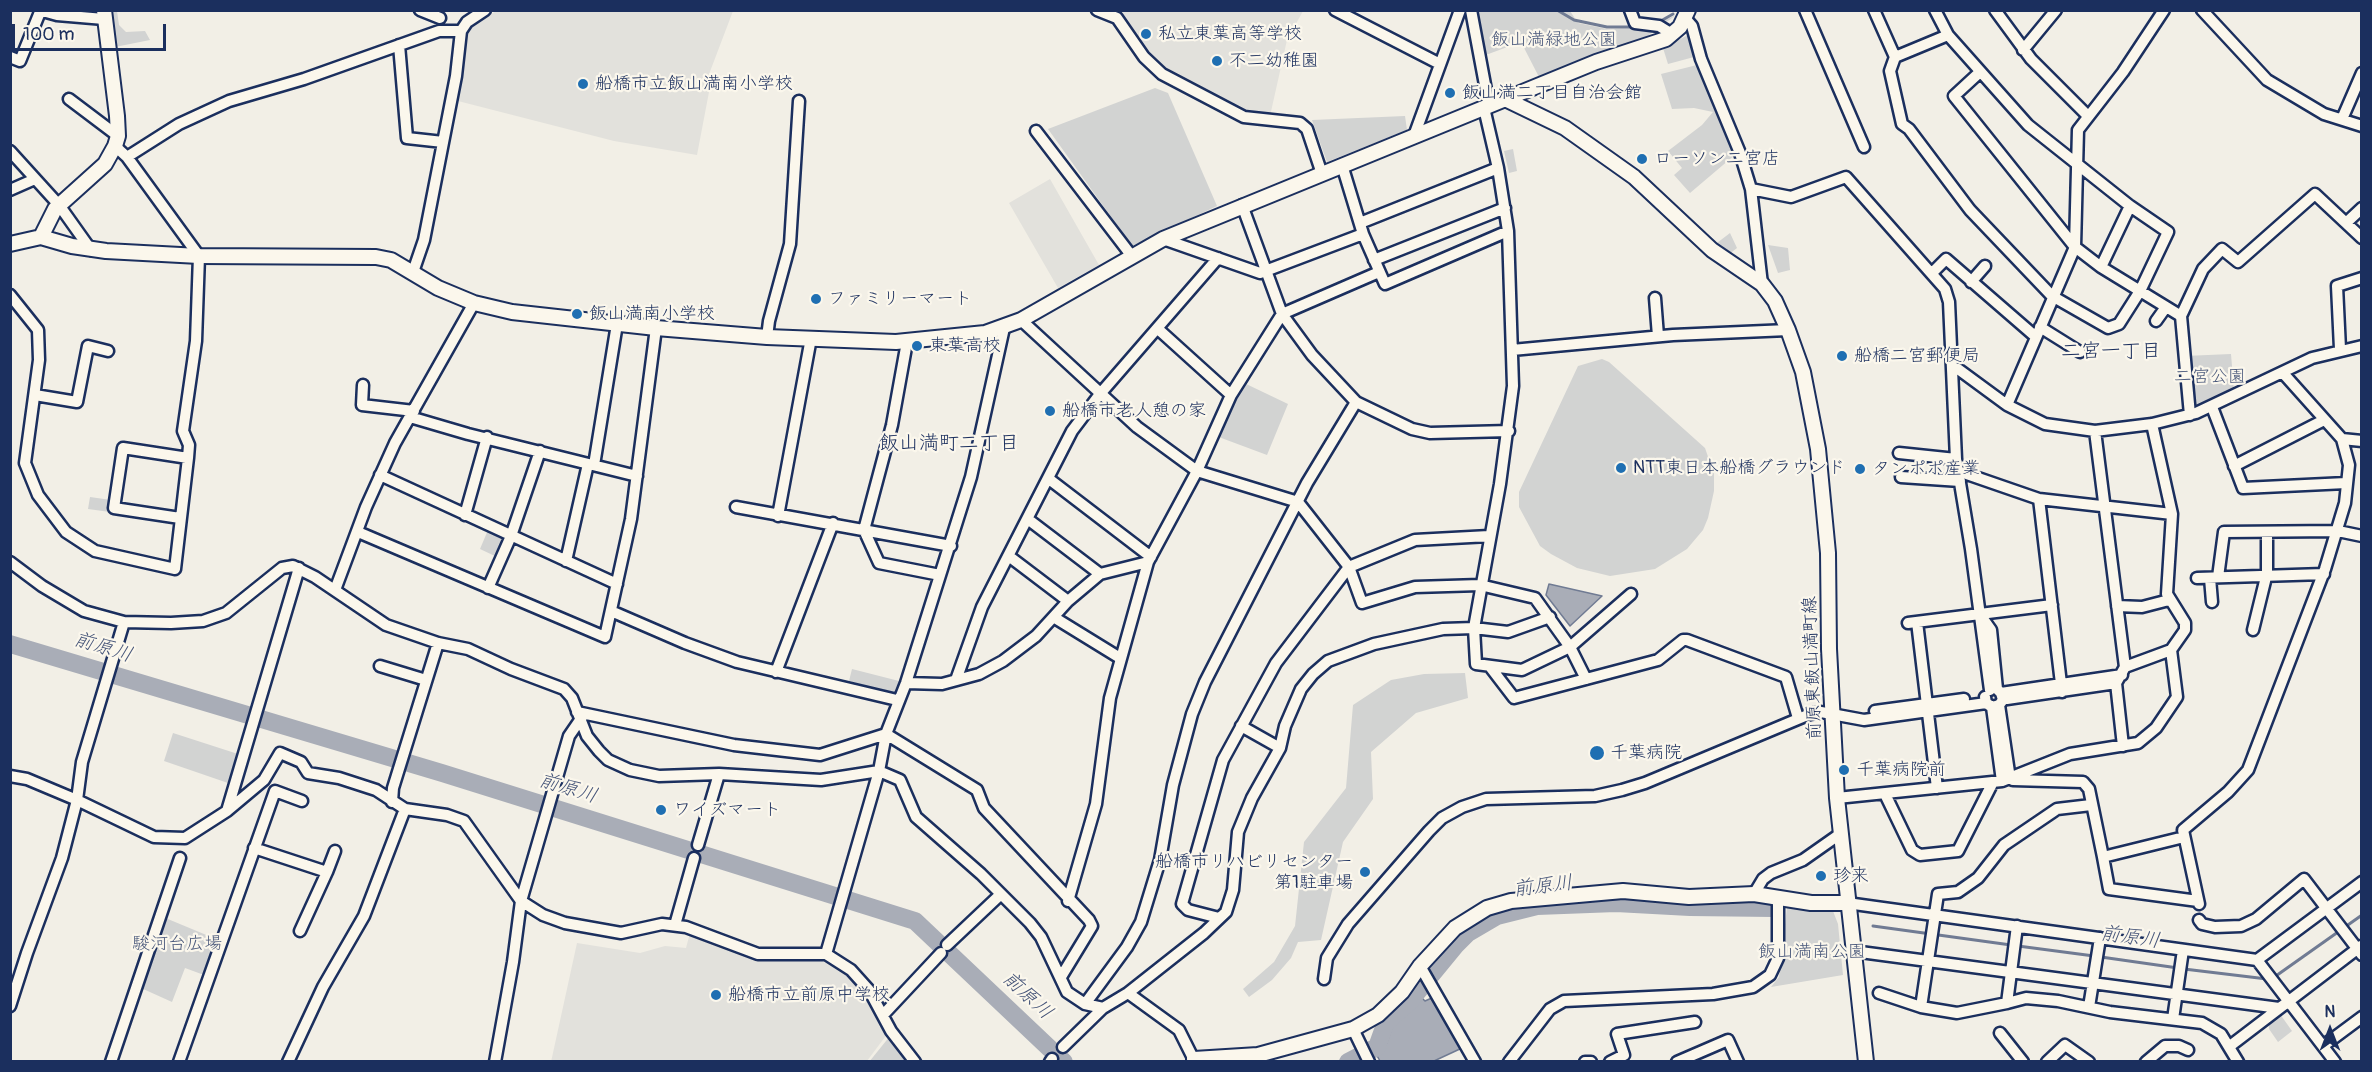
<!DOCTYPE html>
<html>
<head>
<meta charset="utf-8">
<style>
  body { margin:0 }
  #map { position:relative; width:2372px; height:1072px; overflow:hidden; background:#f2efe6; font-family:Pangolin,sans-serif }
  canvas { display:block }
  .frame { position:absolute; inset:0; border:12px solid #1b2f5e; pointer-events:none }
  .north { position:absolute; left:2300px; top:1000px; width:60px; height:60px; -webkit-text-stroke:4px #fbf7ec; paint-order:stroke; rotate:0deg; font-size:16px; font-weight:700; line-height:24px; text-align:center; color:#1b2f5e }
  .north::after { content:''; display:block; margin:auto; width:21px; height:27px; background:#1b2f5e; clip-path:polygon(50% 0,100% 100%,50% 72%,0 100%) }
  .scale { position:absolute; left:12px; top:24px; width:154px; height:27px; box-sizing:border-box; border:3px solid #1b2f5e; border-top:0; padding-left:8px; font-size:18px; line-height:21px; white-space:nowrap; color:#1b2f5e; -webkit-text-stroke:4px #fbf7ec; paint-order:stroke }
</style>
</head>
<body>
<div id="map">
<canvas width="2372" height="1072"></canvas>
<div class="frame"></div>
<div class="north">N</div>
<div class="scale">100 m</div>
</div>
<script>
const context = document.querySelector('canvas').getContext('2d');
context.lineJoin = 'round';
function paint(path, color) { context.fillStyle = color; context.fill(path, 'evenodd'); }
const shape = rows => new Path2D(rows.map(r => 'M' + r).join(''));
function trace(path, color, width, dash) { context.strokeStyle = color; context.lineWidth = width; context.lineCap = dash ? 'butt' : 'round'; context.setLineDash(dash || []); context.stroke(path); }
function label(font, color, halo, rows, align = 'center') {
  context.font = font + ' Pangolin,"Klee One",sans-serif'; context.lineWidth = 4.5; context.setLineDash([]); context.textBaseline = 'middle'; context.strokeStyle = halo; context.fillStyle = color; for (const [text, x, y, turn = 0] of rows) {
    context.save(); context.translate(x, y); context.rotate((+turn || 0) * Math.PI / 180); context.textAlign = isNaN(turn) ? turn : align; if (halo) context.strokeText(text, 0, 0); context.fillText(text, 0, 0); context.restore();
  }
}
paint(shape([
  [496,11,733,11,703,90,709,92,697,155,614,141,458,101,468,32,473,26],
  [1112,11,1303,11,1287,40,1270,116,1243,114,1156,67],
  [1050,179,1099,265,1058,288,1009,203],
  [690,933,756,958,825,957,847,971,859,984,888,1033,867,1061,551,1062,577,943,640,953,665,946,686,948]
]), '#e2e1dc');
paint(shape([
  [111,11,117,11,119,25,126,32,145,31,150,40,115,47],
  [1474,11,1570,11,1578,23,1607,29,1648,28,1676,15,1642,40,1593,56,1539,77,1521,42,1483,56],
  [1688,35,1694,57,1668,64,1663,48],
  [1697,65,1708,91,1721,110,1736,154,1690,193,1674,175,1682,168,1668,151,1702,125,1713,112,1694,108,1672,109,1661,74],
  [1155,88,1168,93,1217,206,1132,246,1048,129],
  [1405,116,1407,130,1327,162,1312,120],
  [1513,149,1517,171,1509,173,1504,151],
  [1730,233,1737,248,1728,255,1713,246],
  [1768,245,1788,248,1790,270,1778,273],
  [2231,354,2234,391,2192,409,2185,356],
  [1602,359,1609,362,1705,448,1714,474,1714,491,1708,518,1703,530,1687,549,1655,569,1610,576,1577,568,1551,554,1540,546,1519,507,1519,492,1578,366],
  [1242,382,1288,404,1267,455,1216,436],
  [90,497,111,500,110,512,88,509],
  [488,530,501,535,503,542,497,557,480,549],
  [852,669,899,681,896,694,849,681],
  [1465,673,1468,698,1416,713,1371,752,1373,799,1343,842,1321,940,1298,942,1291,958,1272,980,1249,997,1243,989,1274,962,1295,926,1304,842,1346,788,1353,705,1391,680,1424,674],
  [173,733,238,754,228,783,164,761],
  [1787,907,1833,911,1838,924,1843,975,1771,987,1779,977],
  [163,917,216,939,204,975,185,968,172,1002,141,988],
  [2280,1014,2292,1031,2278,1042,2269,1029,2269,1021],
  [890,1036,909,1062,869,1062]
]), '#d2d3d2');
const water = shape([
  [1549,584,1602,596,1570,626,1546,595,1549,584],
  [1419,995,1425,1001,1434,997,1462,1048,1434,1061,1380,1061,1376,1054,1386,1045,1394,1022,1419,995]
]);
paint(water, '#a9adb7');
trace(water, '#707b93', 1.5);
trace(shape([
  [1557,10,1574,20,1607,27,1635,27],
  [1659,22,1673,14],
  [1873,926,2011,945],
  [2018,946,2094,956],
  [2101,957,2178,968],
  [2184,969,2267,979],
  [2273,978,2362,915]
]), '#707b93', 3);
trace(shape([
  [10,644,442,773,915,921,1064,1062],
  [1348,1062,1377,1047,1386,1022,1409,1002,1455,946,1468,933,1497,916,1537,906,1616,903,1690,907,1773,908]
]), '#a9adb7', 18);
const minor = shape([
  [39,10,57,15,104,19],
  [420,10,440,18],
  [1097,10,1117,18,1144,57,1162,74,1244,117,1300,123,1307,129,1322,174],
  [1335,10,1440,64],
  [1471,10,1489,106],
  [1630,10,1635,23,1659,26,1672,34],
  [1805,10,1864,147],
  [1874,10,1895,57,1890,71,1902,124,1909,129,1970,210,2052,296,2108,328,2119,324,2140,291,2168,232,2130,206,2028,125,1948,35,1935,10],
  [1995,10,2031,59,2087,115],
  [2202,10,2267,80,2324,114,2362,126],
  [1685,18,1692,26,1701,59,1740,153,1751,189,1762,284],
  [399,45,407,138,443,142],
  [2023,50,2056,10],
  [10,57,20,61,40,12],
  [1895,57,1948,35],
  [1980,72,1954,96,2075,247,2101,267,2181,316],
  [69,99,118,136],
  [1484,108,1498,168,1508,231,1513,386,1500,484,1474,628,1476,664,1522,670,1570,647,1631,594],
  [2342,119,2362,73],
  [1036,131,1131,255],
  [1414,136,1460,10],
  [10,151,59,205,91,250],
  [127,157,179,124,229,101,304,79,439,31,461,31],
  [1342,165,1363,234,1385,284,1508,231],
  [1751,189,1791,197,1846,177,1945,289,1949,302,1956,459,1971,549,1990,690],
  [10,190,35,179],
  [1242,205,1282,314,1312,355,1356,402,1412,429,1430,433,1509,431],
  [1360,223,1498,168],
  [2346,223,2362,208],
  [1163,239,1260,273,1363,234],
  [1374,260,1505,208],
  [2101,267,2130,206],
  [413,272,424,240,456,76,461,31,467,22,485,10],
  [1933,272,1946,259,2036,337],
  [1971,282,1985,266],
  [10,295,38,330,39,360,25,463,38,495,66,532,95,551,175,569,188,458,189,445,183,431,196,341,199,256,127,157,115,146],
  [1655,298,1658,336],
  [1021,320,1137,427,1197,471,1298,502,1349,567,1362,603,1415,587,1480,585,1535,598,1570,647,1586,679],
  [2156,321,2166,307],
  [2040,327,2080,352],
  [1158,329,1231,395],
  [767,337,769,321,790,244,799,101],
  [907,342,892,425,864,530,879,563,940,575],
  [2340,349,2337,286,2362,278],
  [1512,350,1673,335,1788,330],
  [1953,368,1958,369,2007,405,2045,424,2095,431,2152,424,2196,413,2312,358,2362,346],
  [363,385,362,405,414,411],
  [35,395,77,402,88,346,108,351],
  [2007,405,2075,247,2078,130,2123,72,2164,10],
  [2212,407,2243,488,2346,483],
  [2190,415,2181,316,2203,269,2222,249,2238,262,2315,194,2362,238],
  [410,417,468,434,637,476],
  [2095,431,2125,667],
  [2342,439,2362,441],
  [1899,453,1956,459],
  [594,465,617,324],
  [2234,466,2324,420],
  [1958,471,2039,499,2172,514],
  [380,475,617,584],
  [1901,477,1960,481],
  [1049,479,1151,557],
  [2039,499,2062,692],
  [736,507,951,546],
  [465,515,487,437],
  [778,516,811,338],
  [180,518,114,508,123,448,188,458],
  [1029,520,1100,574],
  [358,532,605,637,631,519,656,328],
  [1010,557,1068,601],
  [566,561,588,464],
  [10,562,42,586,84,611,124,622,171,623,203,621,226,613,282,568,293,566,315,577,386,625,438,643,468,649,511,669,564,689,572,698,587,736,599,751,608,760,630,770,659,776,719,774,821,780,879,771,900,780,916,817,981,874,1030,923,1041,937,1067,992,1085,1004,1103,1008,1128,993,1204,933,1226,912,1233,890,1238,832,1252,798,1280,748,1285,726,1301,689,1313,674,1328,661,1374,644,1443,629,1474,628,1508,632,1550,617],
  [2218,577,2224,532,2338,531,2362,536],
  [2197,578,2324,574],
  [2210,578,2212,602],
  [488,588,511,536,540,451],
  [335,590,366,507,395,443,474,303],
  [2117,606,2142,607,2169,600],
  [611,611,685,643,737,662,897,700],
  [1981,616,1991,630,1997,689,2001,693,2003,700,1999,705,1992,707,1986,703,1985,697],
  [1055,618,1120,658],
  [1917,622,1937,788],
  [1908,623,2052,605],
  [2253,630,2267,573,2267,533],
  [380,666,426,680],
  [1491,668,1514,698,1658,660,1683,640,1687,640,1786,677,1798,718],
  [776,672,833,523],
  [956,680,982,607,1072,431,1100,394,1218,258],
  [906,683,942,684,979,674,1003,661,1036,636,1068,601,1100,574,1148,562],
  [2001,693,2122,675],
  [2007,699,2116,683],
  [1999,705,2010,779],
  [1992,707,2002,781],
  [1875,711,1964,699],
  [577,712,734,745,820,755,886,734,977,790,984,808,1089,920,1092,926,1061,977],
  [1241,726,1280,748],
  [2123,746,2116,683,2125,667,2171,650,2185,630,2185,623,2167,594,2172,514,2152,424],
  [10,776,27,779,77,800,154,837,185,838,227,811,264,780,280,753,301,762,308,773,339,778,376,790,405,809,447,815,464,821,521,901,543,915,565,923,621,933,662,924,686,927,758,954,826,954],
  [2013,780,2083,782,2089,789,2103,857,2184,837],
  [1885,794,1912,850,1920,855,1958,851,1993,782],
  [1837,798,2002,781,2070,754,2138,743,2156,728,2177,697,2171,650],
  [392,802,393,788,438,643],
  [227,811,299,568],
  [698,845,719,774],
  [254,848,327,872,300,931],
  [2103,857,2109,889,2198,901],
  [327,872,335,851],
  [1754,894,1763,879,1771,873,1803,860,1840,834],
  [1068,901,1096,804,1110,698,1148,562,1197,471,1231,395,1282,314,1379,272],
  [1847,903,2257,960,2362,882],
  [2199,904,2183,830,2228,792,2248,770,2325,569,2345,503,2349,465,2342,439,2283,373],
  [1219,918,1188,910,1182,904,1223,760,1276,663,1349,567,1415,540,1489,536],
  [2199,920,2202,924,2215,927,2241,926,2256,919,2304,879,2362,955],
  [675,925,694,858],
  [947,945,1001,894],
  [1853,951,2279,1008],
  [2257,960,2335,1062],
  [1420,966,1475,1062],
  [1324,979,1327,958,1348,924,1429,831,1442,818,1462,807,1486,799,1595,796,1622,790,1645,783,1810,714,1821,712,1864,720,1986,703],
  [1128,993,1179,1030,1195,1062],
  [1879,993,1921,1007,1957,1013,2007,1003,2017,926],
  [2007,1003,2026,998,2058,1001,2110,1012,2202,1023,2221,1034,2238,1062],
  [1085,1004,1127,947,1141,922,1160,860,1173,785,1192,714,1205,682,1307,483,1356,402],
  [10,1006,27,953,62,858,77,800,82,762,124,622],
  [1921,1007,1938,894,1958,892,1978,878,2004,845,2057,809,2091,805],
  [2089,1007,2100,938],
  [883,1015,941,953],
  [2173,1019,2183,950],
  [1353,1029,1369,1062],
  [2000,1033,2023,1062],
  [2230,1046,2361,946],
  [2323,1046,2362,1017],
  [1063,1047,1103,1008],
  [111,1062,180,858],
  [179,1062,275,791,302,801],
  [288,1062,323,987,364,916,405,809],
  [495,1062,513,962,521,901,569,736,580,720],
  [915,1062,891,1031,869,990,851,970,826,954,879,771,886,734,906,683,971,477,1004,328],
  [1050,1062,1052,1059],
  [1509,1062,1550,1009,1564,1001,1713,994,1753,987,1770,975,1778,958,1778,899],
  [1585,1062,1591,1062],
  [1610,1062,1624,1055,1617,1034,1695,1022],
  [1677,1062,1728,1040,1738,1062],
  [2047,1062,2065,1045,2089,1062],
  [2146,1062,2165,1046,2179,1046,2188,1050]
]);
const tertiary = shape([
  [1507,100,1565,128,1634,177,1712,250,1762,284,1775,301,1788,330,1803,372,1818,449,1828,553,1829,649,1837,798,1866,1062],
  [41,237,55,209,105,164,115,146,118,136,117,116,104,10],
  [10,244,41,237,72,246,106,251,199,256,376,257,391,260,438,288,474,303,512,312,656,328,767,337,896,342,985,333,1021,320,1163,239,1596,62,1666,39,1680,27,1688,10],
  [1194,1059,1258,1055,1353,1029,1378,1015,1402,992,1420,966,1455,928,1487,908,1511,901,1623,891,1689,897,1754,894,1811,903,1847,903]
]);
trace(minor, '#1b2f5e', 15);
trace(tertiary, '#1b2f5e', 18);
trace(minor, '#fbf7ec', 10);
trace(tertiary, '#fbf7ec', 14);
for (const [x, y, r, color] of [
  [1146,34,6,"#1f6fb2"],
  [1217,61,6,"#1f6fb2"],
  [583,84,6,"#1f6fb2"],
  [1450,93,6,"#1f6fb2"],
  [1642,159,6,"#1f6fb2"],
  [816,299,6,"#1f6fb2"],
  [577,314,6,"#1f6fb2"],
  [917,346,6,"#1f6fb2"],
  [1842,356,6,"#1f6fb2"],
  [1050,411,6,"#1f6fb2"],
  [1621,468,6,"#1f6fb2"],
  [1860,469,6,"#1f6fb2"],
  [1597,753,8,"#1f6fb2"],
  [1844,770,6,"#1f6fb2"],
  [661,810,6,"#1f6fb2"],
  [1365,872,6,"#1f6fb2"],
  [1821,876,6,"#1f6fb2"],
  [716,995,6,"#1f6fb2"]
]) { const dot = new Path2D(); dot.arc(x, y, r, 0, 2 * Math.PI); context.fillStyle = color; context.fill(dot); trace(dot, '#fbf7ec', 2); }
label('18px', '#1b2f5e', '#fbf7ec', [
  ["私立東葉高等学校",1158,34],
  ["不二幼稚園",1229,61],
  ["船橋市立飯山満南小学校",595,84],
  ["飯山満二丁目自治会館",1462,93],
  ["ローソン二宮店",1654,159],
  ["ファミリーマート",828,299],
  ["飯山満南小学校",589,314],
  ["東葉高校",929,346],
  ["船橋二宮郵便局",1854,356],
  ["船橋市老人憩の家",1062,411],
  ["NTT東日本船橋グラウンド",1633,468],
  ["タンポポ産業",1872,469],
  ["千葉病院",1610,753],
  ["千葉病院前",1856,770],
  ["ワイズマート",673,810],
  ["船橋市リハビリセンター",1353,862,"right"],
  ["第1駐車場",1353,883,"right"],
  ["珍来",1833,876],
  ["船橋市立前原中学校",728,995]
], 'left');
label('18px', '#49587b', '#fbf7ec', [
  ["飯山満緑地公園",1554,40],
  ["二宮公園",2210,377],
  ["駿河台広場",177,944],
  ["飯山満南公園",1812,952]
]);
label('18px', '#1b2f5e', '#fbf7ec', [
  ["前原東飯山満町線",1813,668,-92]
]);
label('20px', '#1b2f5e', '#fbf7ec', [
  ["二宮一丁目",2111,352],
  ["飯山満町二丁目",949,444]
]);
label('italic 20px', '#465579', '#fbf7ec', [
  ["前原川",103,648,17],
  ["前原川",568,789,17],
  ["前原川",1543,887,-7],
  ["前原川",2130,938,8],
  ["前原川",1027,996,43]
]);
</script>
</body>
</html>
